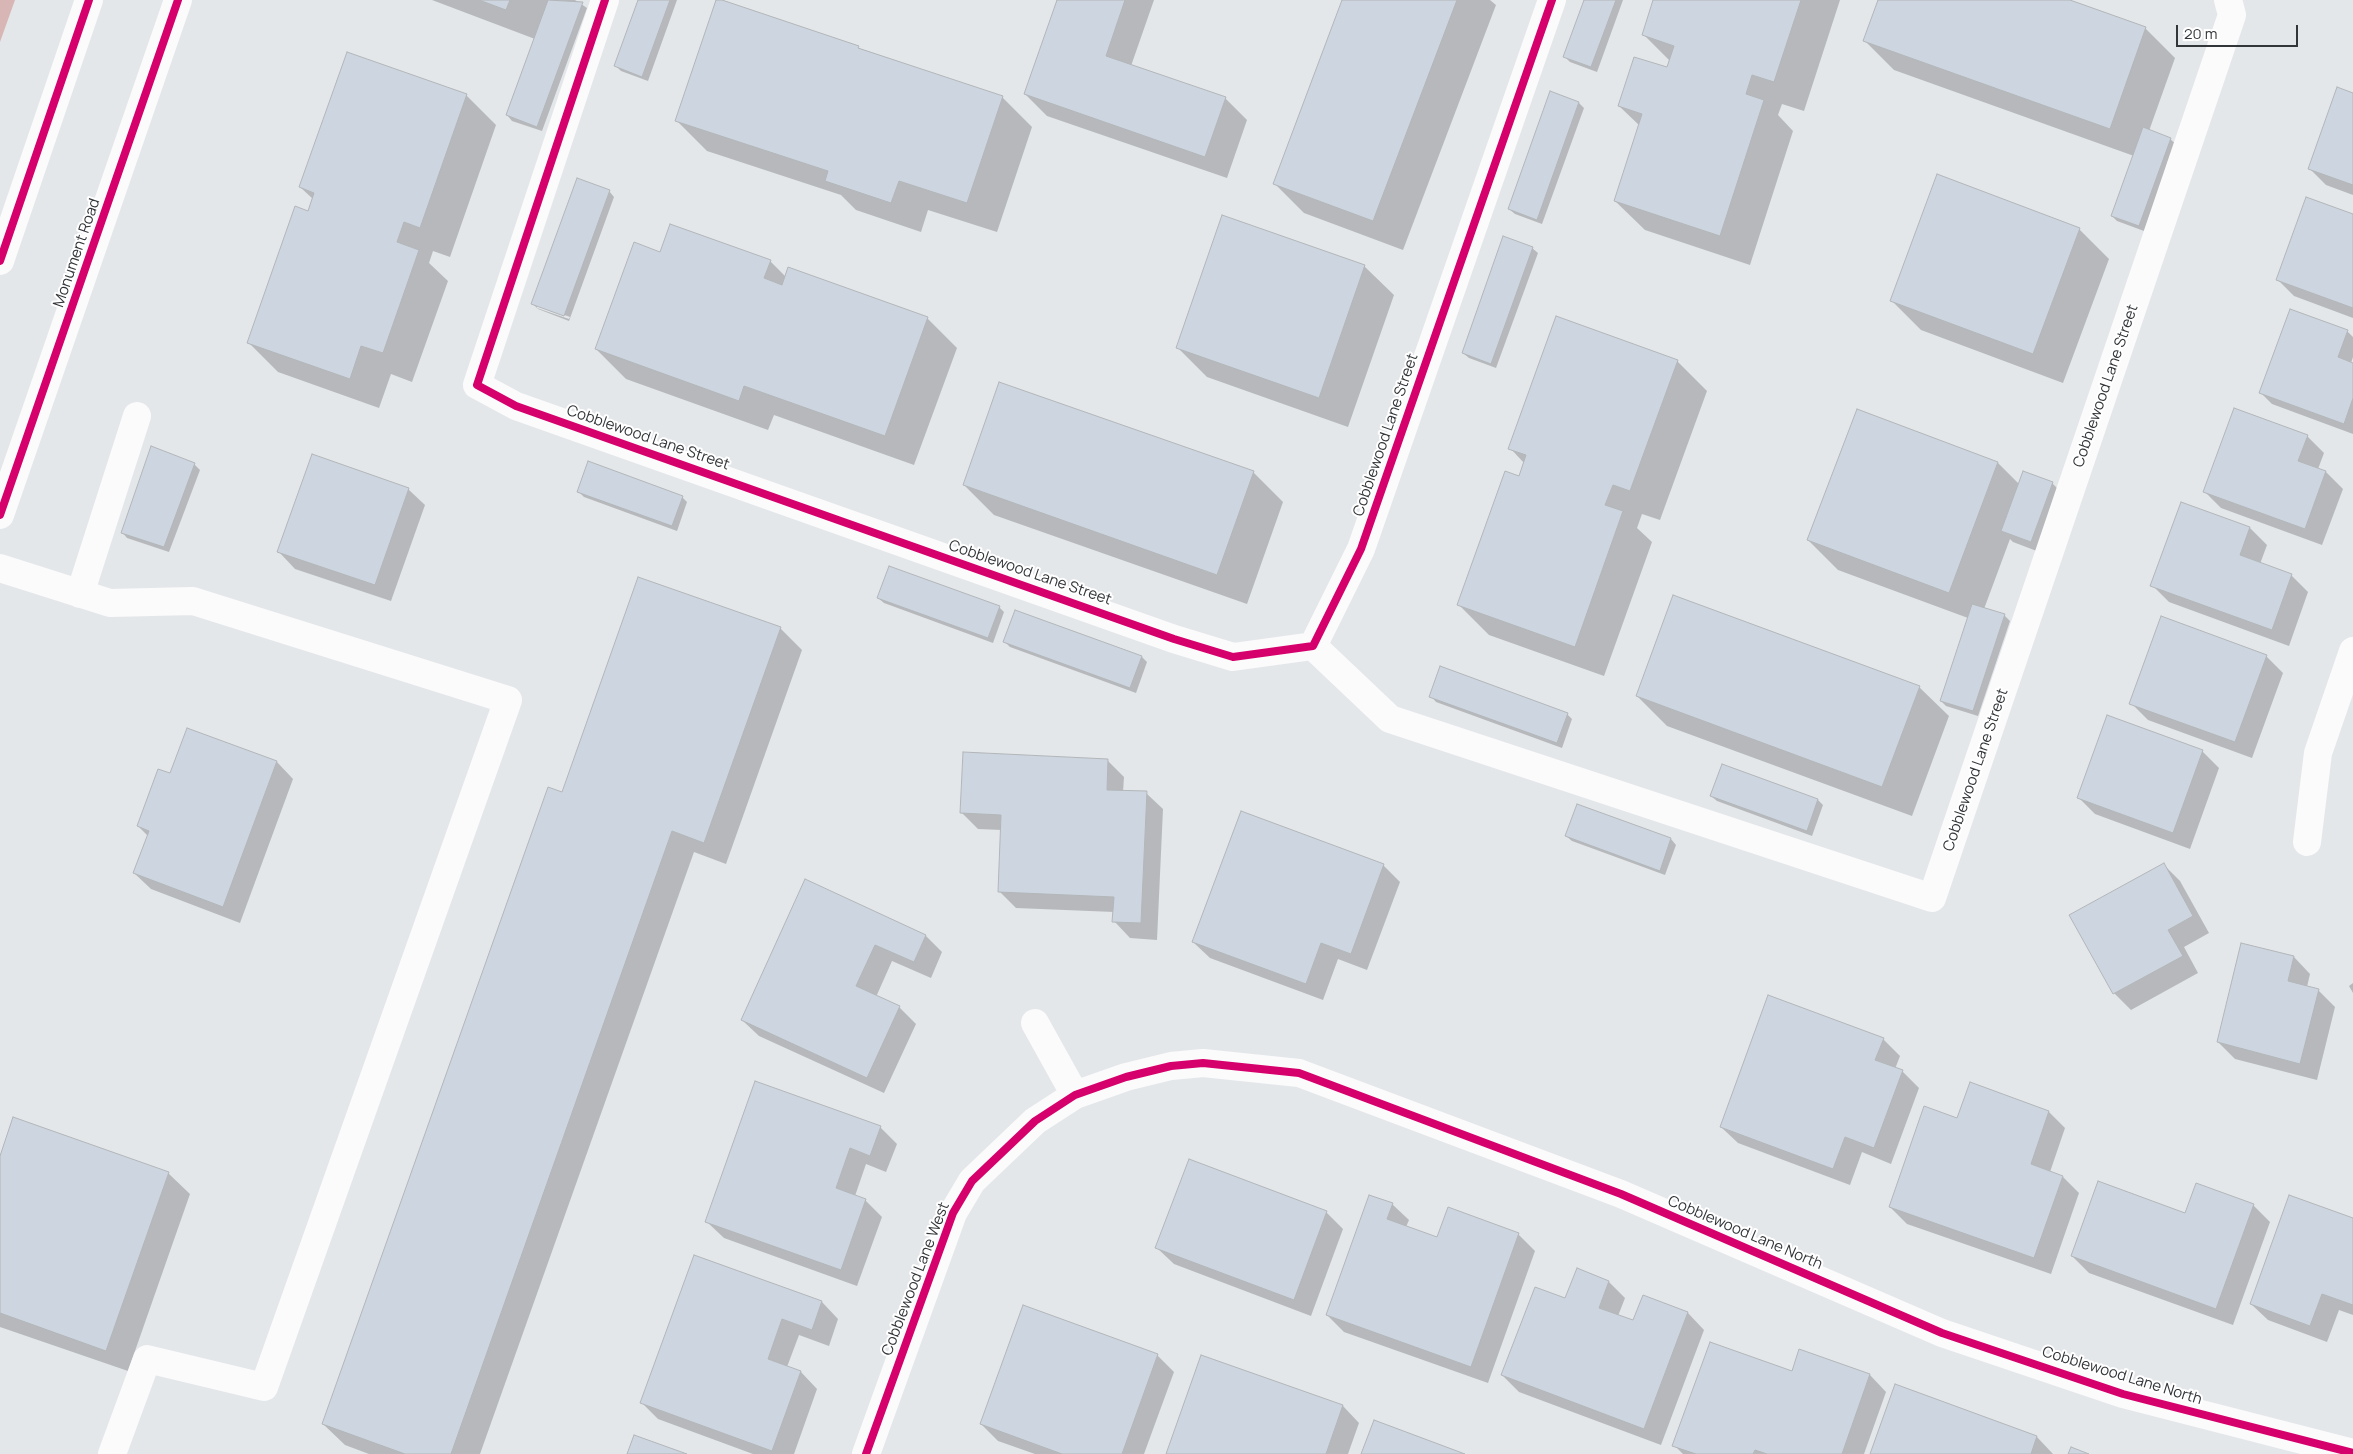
<!DOCTYPE html>
<html>
<head>
<meta charset="utf-8">
<style>
  body { margin:0 }
  #map { position:relative; width:2353px; height:1454px; overflow:hidden; background:#e4e7ea; font-family:Manrope,sans-serif }
  canvas { display:block }
  .scale { position:absolute; left:2176px; top:25px; width:122px; height:22px; box-sizing:border-box; border:2px solid #333639; border-top:0; padding-left:6px; font-size:15px; line-height:18px; white-space:nowrap; color:#333639; -webkit-text-stroke:4px #fff; paint-order:stroke }
</style>
</head>
<body>
<div id="map">
<canvas width="2353" height="1454"></canvas>
<div class="scale">20 m</div>
</div>
<script>
const context = document.querySelector('canvas').getContext('2d');
context.lineJoin = 'round';
function paint(path, color) { context.fillStyle = color; context.fill(path, 'evenodd'); }
const shape = rows => new Path2D(rows.map(r => 'M' + r).join(''));
function trace(path, color, width, dash) { context.strokeStyle = color; context.lineWidth = width; context.lineCap = dash ? 'butt' : 'round'; context.setLineDash(dash || []); context.stroke(path); }
function label(font, color, halo, rows, align = 'center') {
  context.font = font + ' Manrope,sans-serif'; context.lineWidth = 4; context.setLineDash([]); context.textBaseline = 'middle'; context.strokeStyle = halo; context.fillStyle = color; for (const [text, x, y, turn = 0] of rows) {
    context.save(); context.translate(x, y); context.rotate((+turn || 0) * Math.PI / 180); context.textAlign = isNaN(turn) ? turn : align; if (halo) context.strokeText(text, 0, 0); context.fillText(text, 0, 0); context.restore();
  }
}
paint(shape([
  [0,0,15,0,0,42]
]), '#d9b6b6');
paint(shape([
  [432,0,575,0,587,8,542,131,512,121,507,115,535,39],
  [640,0,677,0,648,81,621,71,616,66],
  [717,0,1002,97,1032,127,997,232,928,210,921,232,856,210,841,195,707,151,677,121],
  [1058,0,1154,0,1131,66,1225,98,1247,120,1227,178,1047,116,1025,94],
  [1343,0,1490,0,1496,5,1403,250,1304,213,1274,183],
  [1585,0,1623,0,1597,72,1570,62,1565,57],
  [1655,0,1840,0,1804,111,1782,104,1778,115,1793,131,1750,265,1645,230,1615,201,1640,126,1619,106,1668,69,1670,61,1643,34],
  [1879,0,2066,0,2145,28,2175,58,2149,131,2170,139,2176,144,2144,231,2117,221,2112,216,2134,156,1894,70,1864,40],
  [1550,93,1579,103,1584,108,1542,224,1515,214,1509,209],
  [2353,94,2353,195,2326,185,2309,168],
  [466,95,496,125,450,257,433,251,429,263,448,281,412,382,391,374,379,408,278,372,249,343,308,212,313,199,300,187],
  [609,191,614,197,569,321,538,309,533,304],
  [537,305,570,317,569,319,537,308],
  [2353,215,2353,318,2294,296,2277,279],
  [2079,229,2109,259,2063,383,1921,330,1891,300],
  [1532,248,1538,253,1496,368,1469,358,1463,353],
  [661,253,770,261,786,277,927,318,957,348,914,465,774,415,768,430,626,379,596,349],
  [1364,266,1394,295,1348,427,1207,377,1178,348],
  [2347,331,2353,337,2353,357,2351,363,2353,364,2353,434,2272,404,2261,393],
  [1677,361,1707,391,1660,520,1642,514,1637,528,1652,542,1604,676,1489,635,1459,605,1520,477,1524,463,1510,448],
  [1857,411,1998,463,2019,484,2052,483,2063,494,2042,553,2013,542,2010,539,1984,609,2004,615,2010,621,1978,716,1946,706,1941,701,1968,618,1838,570,1808,540],
  [2307,436,2324,453,2318,469,2326,472,2343,489,2322,545,2221,508,2205,492],
  [194,464,200,470,169,552,127,538,122,532],
  [1253,472,1283,502,1247,604,994,515,964,485],
  [408,489,425,505,391,601,295,569,279,552],
  [578,491,682,497,687,502,677,531,584,497],
  [2182,503,2250,528,2267,545,2260,564,2291,575,2308,592,2289,646,2169,602,2152,585],
  [878,598,999,607,1004,612,993,643,884,603],
  [780,628,802,650,726,864,694,852,480,1454,369,1454,345,1445,323,1424,563,794],
  [1005,642,1142,657,1147,662,1136,693,1010,647],
  [2266,656,2283,673,2252,758,2148,720,2131,703],
  [1919,687,1949,716,1912,816,1667,726,1637,696],
  [1431,696,1567,714,1572,719,1562,748,1436,702],
  [188,729,277,762,293,779,240,923,151,889,134,873,148,836,138,826,171,775],
  [2202,751,2219,768,2190,849,2095,814,2078,797],
  [1107,760,1124,777,1123,792,1146,793,1163,809,1157,940,1130,938,1114,921,1114,912,1016,908,999,891,1002,830,978,829,961,812],
  [1723,765,1818,800,1823,805,1812,836,1717,801,1711,796],
  [1577,805,1671,839,1676,845,1665,875,1572,841,1566,836],
  [1383,865,1400,882,1367,970,1338,959,1323,1000,1210,958,1193,942],
  [2164,865,2180,881,2209,933,2184,947,2198,973,2131,1010,2114,993],
  [805,881,926,936,942,952,931,978,892,961,876,997,899,1007,916,1024,884,1093,759,1036,742,1020],
  [2242,944,2294,957,2310,974,2307,987,2318,990,2335,1007,2317,1080,2235,1059,2218,1042],
  [2353,983,2353,993,2349,986],
  [1883,1039,1900,1056,1895,1069,1903,1072,1919,1088,1891,1164,1862,1152,1850,1185,1738,1143,1721,1127],
  [2049,1112,2065,1128,2050,1172,2063,1177,2079,1193,2051,1274,1907,1224,1890,1207,1957,1120],
  [880,1127,897,1144,886,1172,866,1164,855,1196,865,1200,882,1217,857,1286,724,1238,707,1222],
  [0,1160,168,1173,190,1194,128,1371,0,1327],
  [1392,1204,1409,1220,1406,1227,1438,1238,1518,1234,1535,1251,1488,1383,1344,1332,1327,1315],
  [2253,1205,2270,1222,2233,1325,2089,1273,2072,1256],
  [1326,1212,1343,1229,1311,1316,1174,1264,1157,1248],
  [2353,1220,2353,1315,2339,1310,2327,1342,2268,1320,2251,1304],
  [695,1256,822,1302,838,1319,829,1346,799,1335,787,1367,801,1372,817,1389,794,1454,753,1454,658,1419,642,1403],
  [1609,1282,1625,1298,1618,1316,1634,1322,1644,1297,1688,1313,1704,1330,1661,1445,1519,1392,1502,1375,1566,1300],
  [1800,1351,1870,1375,1886,1392,1864,1454,1683,1454,1674,1445,1792,1372],
  [1157,1355,1174,1372,1144,1454,1035,1454,998,1441,981,1424],
  [1202,1356,1343,1406,1359,1423,1348,1454,1167,1454],
  [2037,1437,2053,1454,1871,1454]
]), '#0003');
const building = shape([
  [479,0,510,0,506,10,479,0],
  [548,0,583,2,537,127,506,115,548,0],
  [638,0,670,0,642,77,614,66,638,0],
  [716,0,722,0,859,46,858,48,1003,96,967,203,899,181,891,203,825,181,828,171,675,121,716,0],
  [1057,0,1125,0,1106,56,1226,97,1205,157,1024,94,1057,0],
  [1342,0,1457,0,1373,221,1273,184,1342,0],
  [1584,0,1616,0,1591,67,1563,57,1584,0],
  [1653,0,1801,0,1774,82,1752,75,1746,94,1764,100,1720,236,1614,201,1642,114,1618,106,1634,57,1667,67,1674,46,1642,35,1653,0],
  [1878,0,2070,0,2146,27,2110,129,1863,41,1878,0],
  [347,52,467,94,420,228,404,222,397,242,419,250,383,353,361,346,350,379,247,343,295,206,308,211,314,193,299,187,347,52],
  [2337,87,2353,93,2353,185,2308,169,2337,87],
  [1550,91,1579,102,1537,220,1508,209,1550,91],
  [2143,127,2171,138,2139,226,2111,216,2143,127],
  [1937,174,2080,228,2033,354,1890,301,1937,174],
  [577,178,610,190,564,316,531,304,577,178],
  [2306,197,2353,214,2353,308,2276,280,2306,197],
  [1222,215,1365,265,1319,398,1176,348,1222,215],
  [670,224,771,260,764,278,782,285,788,267,928,317,885,436,744,386,739,401,595,349,634,242,660,252,670,224],
  [1503,236,1533,247,1491,364,1462,353,1503,236],
  [2290,309,2348,330,2338,357,2353,363,2353,398,2344,424,2259,393,2290,309],
  [1556,316,1678,360,1630,491,1613,485,1605,505,1623,511,1575,647,1457,605,1505,471,1519,476,1526,455,1508,449,1556,316],
  [999,382,1254,471,1217,575,963,485,999,382],
  [2234,408,2308,435,2298,461,2326,471,2305,529,2203,492,2234,408],
  [1857,409,1998,462,1949,593,1807,540,1857,409],
  [151,446,195,463,164,547,121,533,151,446],
  [312,454,409,488,375,585,277,552,312,454],
  [588,461,683,496,672,526,577,492,588,461],
  [2023,471,2053,482,2031,542,2001,531,2023,471],
  [2181,502,2250,527,2240,555,2292,574,2272,630,2150,586,2181,502],
  [889,566,1000,606,988,638,877,598,889,566],
  [638,577,781,627,704,843,672,831,451,1454,405,1454,322,1424,548,787,562,792,638,577],
  [1673,595,1920,686,1882,787,1636,696,1673,595],
  [1972,604,2005,614,1973,711,1940,701,1972,604],
  [1015,610,1142,656,1130,688,1003,642,1015,610],
  [2161,616,2267,655,2235,742,2129,704,2161,616],
  [1440,666,1568,713,1557,743,1429,697,1440,666],
  [2107,715,2203,750,2173,833,2077,798,2107,715],
  [187,728,277,761,223,907,133,873,149,831,137,826,158,769,170,773,187,728],
  [963,752,1108,759,1107,790,1147,791,1141,923,1112,922,1114,897,998,892,1001,815,960,813,963,752],
  [1722,764,1818,799,1807,831,1710,796,1722,764],
  [1577,804,1671,838,1660,871,1565,836,1577,804],
  [1241,811,1384,864,1351,954,1321,943,1306,984,1192,942,1241,811],
  [2164,863,2193,916,2168,930,2183,956,2113,994,2069,915,2164,863],
  [805,879,926,935,914,962,875,945,856,986,900,1006,867,1078,741,1020,805,879],
  [2241,943,2294,956,2288,981,2319,989,2300,1064,2217,1042,2241,943],
  [1768,995,1884,1038,1875,1060,1903,1070,1874,1148,1845,1137,1833,1169,1720,1127,1768,995],
  [755,1081,881,1126,870,1156,850,1148,836,1188,866,1199,841,1270,705,1222,755,1081],
  [1970,1082,2049,1111,2031,1164,2063,1176,2034,1258,1889,1207,1924,1106,1957,1118,1970,1082],
  [13,1117,169,1172,106,1351,0,1313,0,1156,13,1117],
  [1189,1159,1327,1211,1294,1300,1155,1248,1189,1159],
  [2098,1181,2185,1213,2196,1183,2254,1204,2216,1309,2071,1256,2098,1181],
  [1369,1195,1393,1203,1387,1219,1437,1237,1448,1207,1519,1233,1471,1367,1326,1315,1369,1195],
  [2289,1195,2353,1218,2353,1305,2322,1294,2310,1326,2250,1304,2289,1195],
  [694,1255,822,1301,812,1330,782,1319,768,1359,801,1371,772,1451,640,1403,694,1255],
  [1577,1268,1609,1281,1599,1308,1633,1320,1643,1295,1688,1312,1644,1429,1501,1375,1535,1287,1565,1298,1577,1268],
  [1023,1305,1158,1354,1122,1454,1062,1454,980,1424,1023,1305],
  [1710,1342,1792,1371,1799,1349,1870,1374,1842,1454,1767,1454,1755,1450,1753,1454,1696,1454,1672,1446,1710,1342],
  [1201,1355,1343,1405,1326,1454,1166,1454,1201,1355],
  [1895,1384,2037,1436,2031,1454,1870,1454,1895,1384],
  [1374,1420,1465,1454,1361,1454,1374,1420],
  [634,1435,687,1454,627,1454,634,1435],
  [2071,1447,2089,1454,2068,1454,2071,1447]
]);
paint(building, '#ccd5e0');
trace(building, '#b3b6b8', 1);
trace(shape([
  [605,0,477,385,516,406,1174,639,1233,657,1313,646,1361,549,1552,0],
  [0,261,89,0],
  [0,515,178,0],
  [0,568,110,603,193,601,508,700,264,1387,147,1359,112,1454],
  [80,594,137,416],
  [1313,646,1390,719,1932,898,2232,15,2228,0],
  [2307,842,2318,753,2353,651],
  [1035,1023,1075,1095],
  [866,1454,953,1213,972,1181,1035,1121,1075,1095,1126,1077,1171,1066,1203,1063,1299,1073,1621,1194,1942,1333,2123,1394,2353,1453]
]), '#fbfbfc', 28);
trace(shape([
  [605,0,477,385,516,406,1174,639,1233,657,1313,646,1361,549,1552,0],
  [0,261,89,0],
  [0,515,178,0],
  [866,1454,953,1213,972,1181,1035,1121,1075,1095,1126,1077,1171,1066,1203,1063,1299,1073,1621,1194,1942,1333,2123,1394,2353,1453]
]), '#d6006c', 8);
label('15px', '#333639', '#fff', [
  ["Monument Road",77,253,-71],
  ["Cobblewood Lane Street",2106,386,-71],
  ["Cobblewood Lane Street",1386,435,-71],
  ["Cobblewood Lane Street",648,438,19],
  ["Cobblewood Lane Street",1030,573,19],
  ["Cobblewood Lane Street",1976,770,-71],
  ["Cobblewood Lane North",1745,1233,23],
  ["Cobblewood Lane West",916,1279,-69],
  ["Cobblewood Lane North",2122,1376,17]
]);
</script>
</body>
</html>
